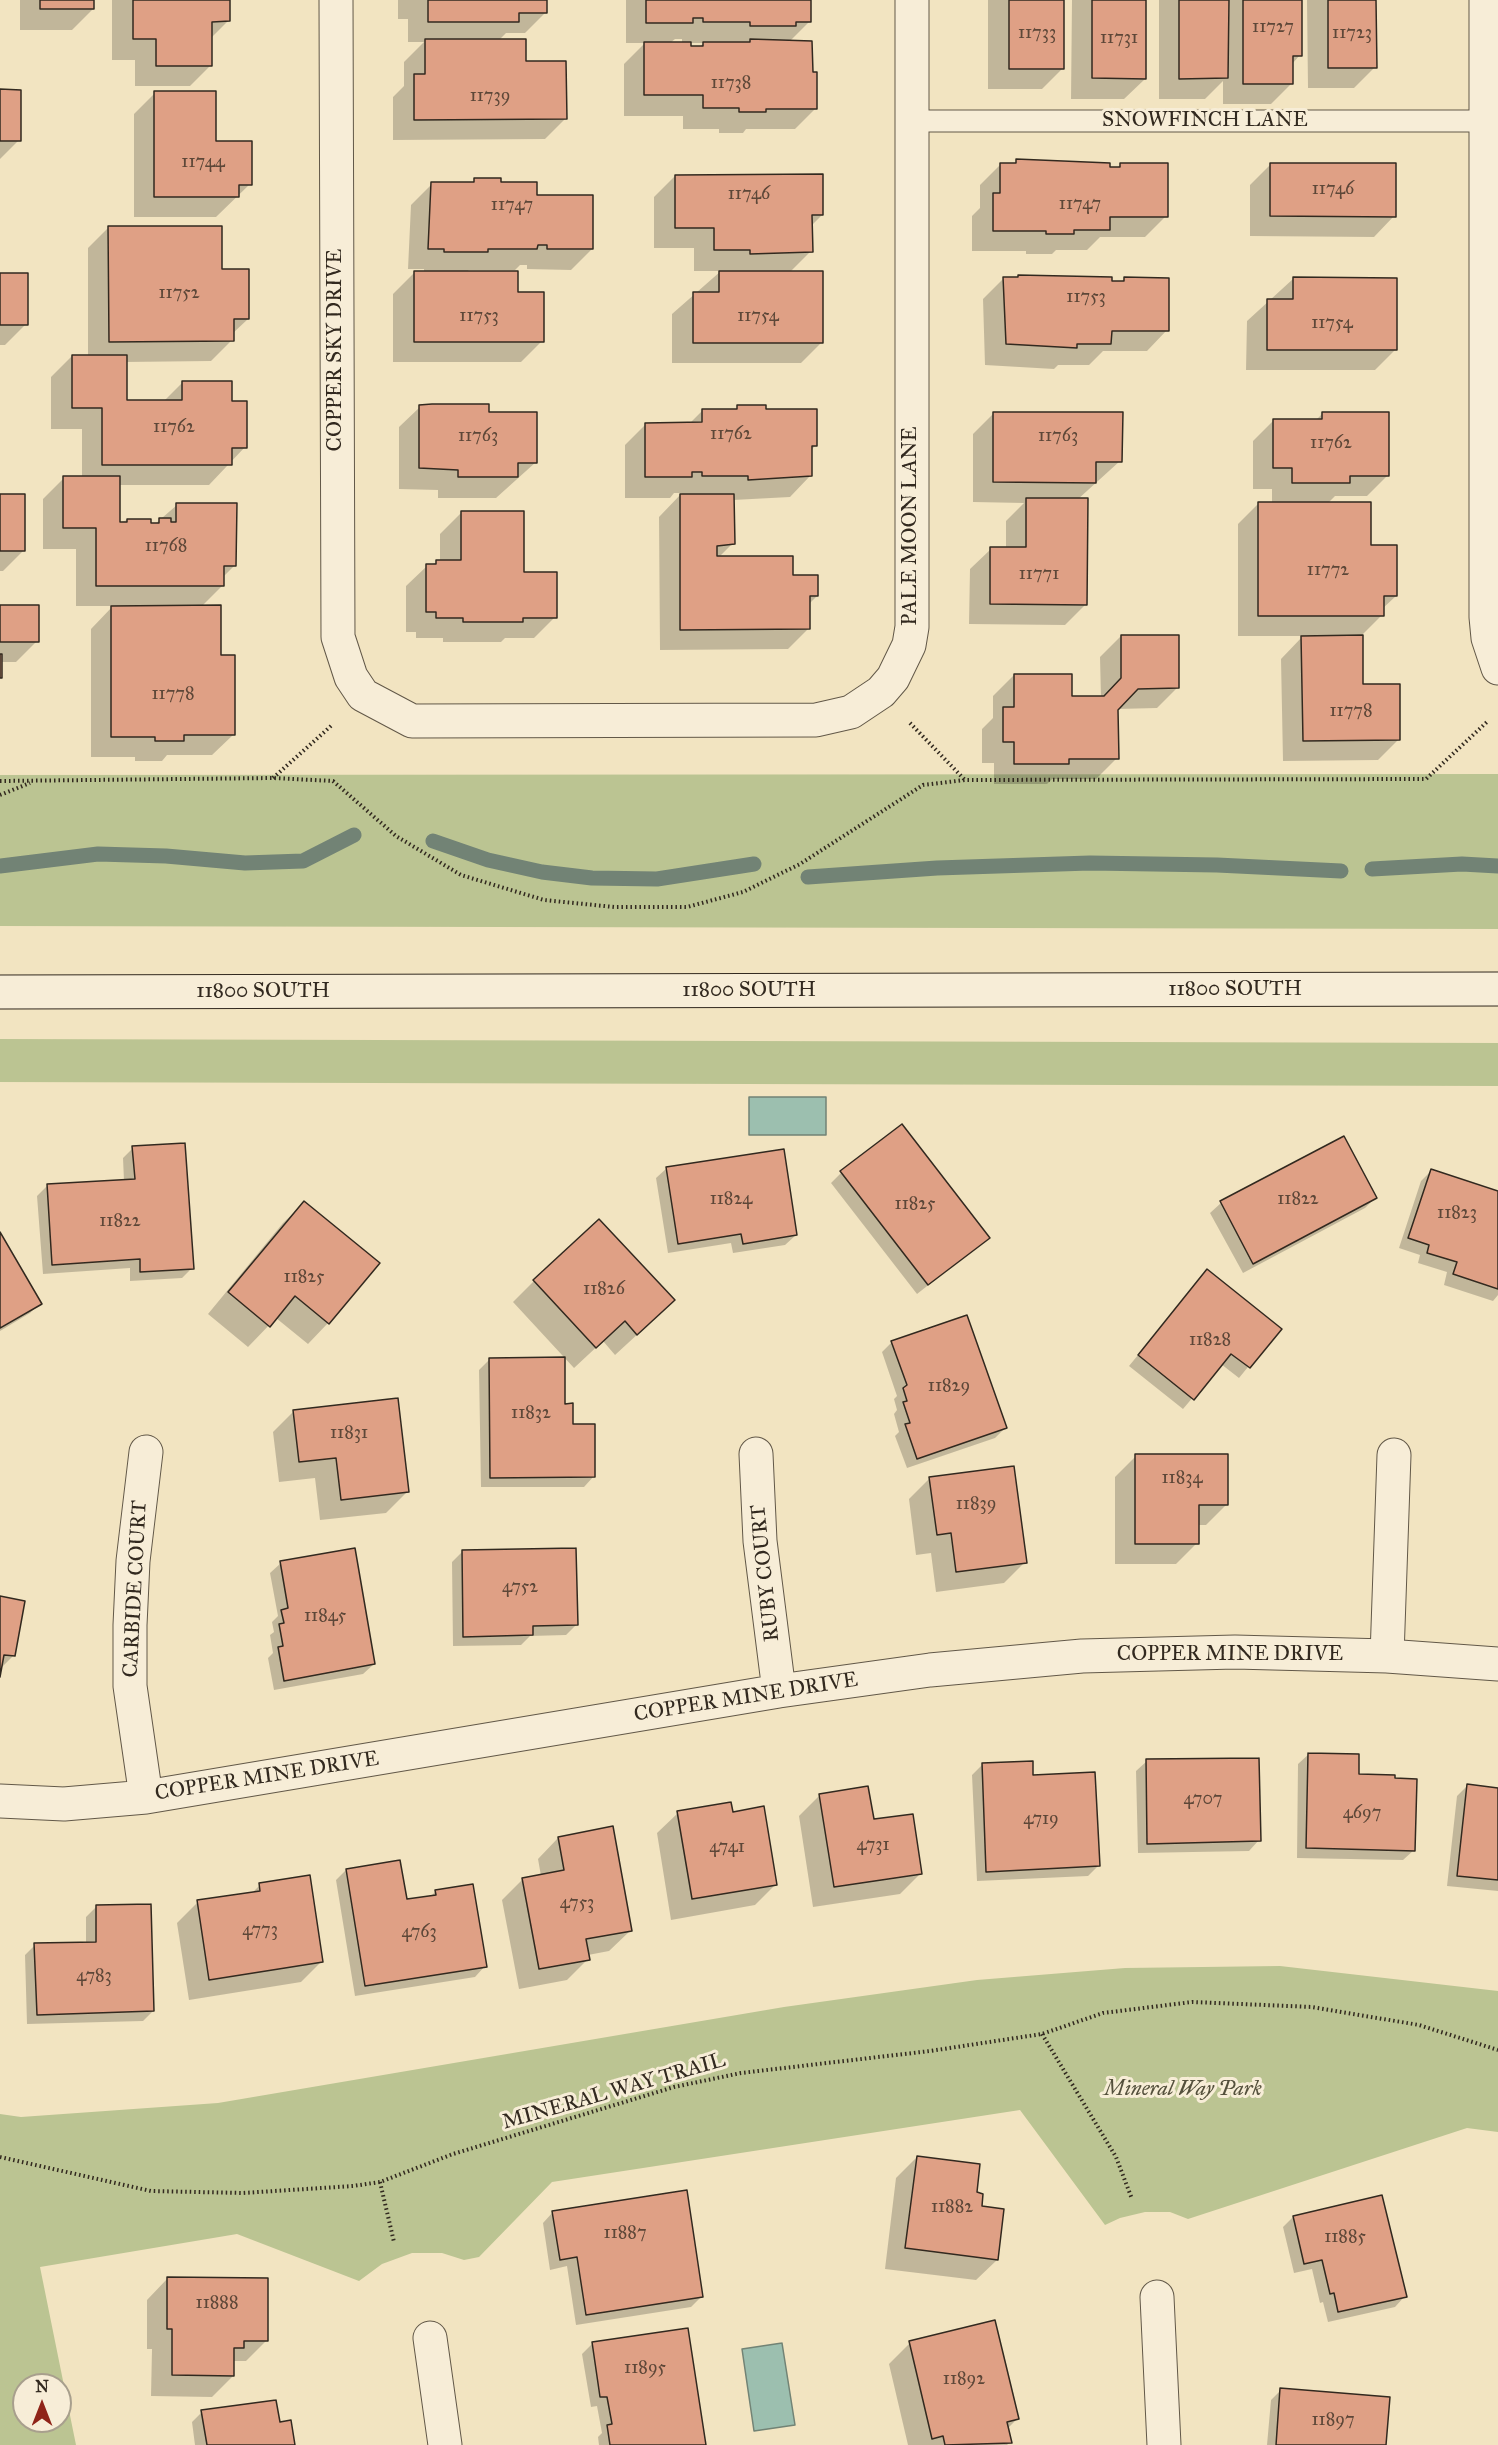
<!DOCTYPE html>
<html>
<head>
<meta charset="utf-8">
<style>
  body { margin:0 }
  #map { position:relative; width:1498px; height:2445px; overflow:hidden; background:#f2e4c1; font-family:"IM FELL Great Primer",serif }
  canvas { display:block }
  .north { position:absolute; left:12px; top:2373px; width:60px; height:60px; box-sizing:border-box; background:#f7edd7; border:2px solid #a89f8d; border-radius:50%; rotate:0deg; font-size:16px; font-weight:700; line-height:24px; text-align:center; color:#32291f }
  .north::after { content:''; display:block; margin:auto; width:21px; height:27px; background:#8f2418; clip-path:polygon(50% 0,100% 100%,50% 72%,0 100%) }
</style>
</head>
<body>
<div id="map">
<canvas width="1498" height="2445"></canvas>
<div class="north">N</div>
</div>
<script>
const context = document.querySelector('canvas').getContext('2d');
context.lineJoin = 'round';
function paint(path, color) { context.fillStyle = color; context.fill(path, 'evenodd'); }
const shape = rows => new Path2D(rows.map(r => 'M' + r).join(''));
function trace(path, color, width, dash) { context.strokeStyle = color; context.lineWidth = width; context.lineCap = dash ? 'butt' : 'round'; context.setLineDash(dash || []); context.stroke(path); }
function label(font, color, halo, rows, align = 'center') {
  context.font = font + ' "IM FELL Great Primer",serif'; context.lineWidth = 6; context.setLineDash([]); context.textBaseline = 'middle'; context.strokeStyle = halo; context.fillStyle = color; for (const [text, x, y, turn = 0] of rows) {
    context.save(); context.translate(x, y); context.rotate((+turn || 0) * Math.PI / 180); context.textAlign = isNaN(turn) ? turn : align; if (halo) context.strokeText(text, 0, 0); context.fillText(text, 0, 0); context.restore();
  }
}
paint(shape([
  [1498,774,1498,929,0,926,0,775],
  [0,1039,1498,1043,1498,1086,0,1082],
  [1280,1966,1498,1991,1498,2132,1467,2128,1188,2219,1170,2212,1145,2212,1120,2218,1105,2225,1020,2110,552,2182,479,2257,464,2260,442,2253,412,2253,382,2264,359,2281,237,2234,40,2267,76,2445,0,2445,0,2114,21,2117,218,2103,784,2007,977,1980,1125,1968],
  [24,2385,60,2385,60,2421,24,2421]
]), '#bbc492');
const water = shape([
  [749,1097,826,1097,826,1135,749,1135,749,1097],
  [782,2343,795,2425,754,2431,742,2349,782,2343]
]);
paint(water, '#9cbfaf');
trace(water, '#728375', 1.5);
paint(shape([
  [20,0,93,0,93,9,72,30,20,30],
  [112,0,229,0,229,20,210,39,210,66,190,86,135,86,135,60,112,60],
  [398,0,546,0,546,12,525,33,506,33,499,40,525,63,566,118,545,139,393,140,393,97,404,86,404,62,424,42,408,42,408,19,398,19],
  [626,0,809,0,809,22,789,42,815,109,795,129,746,129,743,133,719,133,719,129,683,129,683,116,624,116,624,64,645,43,626,43],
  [675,39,682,39,682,43,670,43],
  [690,43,704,43,699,47,690,47],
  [988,0,1063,0,1063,68,1042,89,988,89],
  [1072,0,1145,0,1145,79,1124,99,1071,99],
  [1159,0,1300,0,1300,55,1292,64,1292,83,1271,104,1223,104,1223,81,1205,99,1159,99],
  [1307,0,1375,0,1375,67,1354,88,1308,88],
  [0,91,19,140,0,159],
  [155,93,214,142,250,184,216,217,134,217,134,114],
  [1017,161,1108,168,1117,168,1121,164,1166,216,1145,237,1100,237,1087,250,1056,250,1052,254,1026,254,1026,251,972,251,972,216,980,208,980,185,1001,164,1014,164],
  [1271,164,1394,216,1374,237,1250,236,1250,185],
  [675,176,822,215,811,226,811,251,790,272,822,342,801,363,672,363,672,314,721,271,694,271,694,248,654,248,654,197],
  [475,180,499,184,536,197,592,249,571,270,527,269,527,265,520,265,515,270,469,270,465,273,516,294,542,341,521,362,393,362,393,294,414,273,424,273,424,269,408,269,411,205,432,184,471,184],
  [109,227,220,270,248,319,232,334,232,340,211,361,125,362,125,402,163,402,183,382,231,403,245,447,209,485,118,485,118,523,127,520,155,524,177,505,235,565,223,577,223,585,201,607,219,656,233,735,212,755,167,755,162,761,135,761,135,757,91,757,91,629,113,606,76,606,76,549,43,549,43,499,64,478,82,478,82,429,51,429,51,377,72,356,88,356,88,248],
  [0,274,26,324,5,345,0,345],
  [1004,278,1111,283,1120,283,1124,279,1167,330,1147,351,1103,351,1089,365,1058,365,1054,369,985,365,983,299],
  [1293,279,1396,349,1375,370,1246,370,1247,321],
  [420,407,488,413,536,462,496,498,438,498,438,490,399,489,399,427],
  [738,407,765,411,815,446,810,451,810,476,790,497,733,500,733,543,719,557,817,596,809,604,809,628,788,649,660,650,659,517,682,493,674,493,670,498,625,498,625,445,646,424,689,424,702,411,734,411],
  [994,413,1120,461,1077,500,1086,604,1065,625,969,624,970,569,991,549,1006,549,1006,521,1024,503,973,502,973,434],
  [1322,414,1388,475,1367,496,1335,496,1328,503,1370,547,1396,596,1382,609,1382,615,1361,636,1362,686,1399,739,1378,760,1283,761,1281,659,1303,636,1238,636,1238,524,1259,503,1272,503,1272,489,1253,489,1253,441,1274,420,1316,420],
  [0,496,24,550,3,571,0,571],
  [461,513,522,574,555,617,534,638,505,638,501,642,443,642,443,638,416,638,416,632,406,632,406,586,427,566,440,561,440,534],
  [0,606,37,641,16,662,0,662,0,678],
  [1121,636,1178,687,1157,708,1117,709,1117,758,1096,779,1052,779,1047,784,994,784,994,763,982,763,982,729,993,718,993,696,1014,675,1070,698,1101,698,1100,657],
  [1343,1138,1375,1198,1365,1208,1243,1273,1210,1213,1221,1203],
  [133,1148,192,1268,182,1278,130,1281,130,1268,43,1274,37,1196,47,1186,124,1181,123,1158],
  [667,1168,796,1235,785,1245,733,1253,731,1243,668,1253,656,1178],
  [1431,1171,1498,1192,1498,1295,1493,1301,1444,1285,1447,1272,1418,1263,1420,1255,1399,1248,1421,1181],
  [841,1173,988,1238,917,1294,831,1183],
  [304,1203,328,1323,308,1344,276,1318,248,1347,208,1314,283,1223],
  [0,1235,40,1303,30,1313,0,1331],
  [1207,1271,1279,1329,1239,1378,1221,1364,1183,1409,1129,1366],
  [534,1281,652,1321,615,1355,603,1341,574,1368,513,1302],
  [892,1342,1005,1428,995,1438,907,1468,895,1436,899,1432,894,1414,897,1410,894,1399,897,1396,882,1352],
  [490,1359,564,1406,594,1476,584,1487,481,1487,479,1370],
  [294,1411,407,1492,386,1513,320,1520,315,1478,279,1482,273,1432],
  [1136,1456,1227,1504,1206,1525,1197,1525,1197,1543,1176,1564,1115,1564,1115,1477],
  [930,1478,1025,1562,1004,1583,936,1592,931,1553,916,1555,909,1499],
  [462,1552,576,1625,566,1635,530,1636,521,1645,453,1646,452,1562],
  [281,1563,374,1664,363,1674,274,1690,268,1658,273,1653,270,1635,274,1632,272,1622,278,1616,270,1573],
  [0,1598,13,1656,0,1669],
  [1309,1754,1357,1775,1414,1850,1403,1860,1297,1858,1298,1764],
  [1147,1761,1259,1840,1249,1851,1138,1853,1136,1771],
  [982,1765,1032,1776,1098,1866,1088,1876,977,1881,972,1775],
  [1467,1786,1498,1791,1498,1891,1447,1886,1457,1796],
  [820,1795,873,1821,921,1873,900,1894,813,1907,799,1816],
  [678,1813,732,1814,776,1884,755,1905,671,1920,657,1833],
  [558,1838,630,1931,609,1951,588,1955,588,1959,567,1980,519,1989,502,1900,523,1879,541,1876,538,1859],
  [346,1870,406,1901,430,1897,436,1891,485,1966,475,1977,355,1996,336,1880],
  [260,1885,322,1961,301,1982,189,2000,177,1923,198,1902,251,1894],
  [96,1907,153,2011,143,2021,27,2024,25,1955,35,1945,86,1943,86,1917],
  [917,2157,975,2193,997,2260,976,2280,885,2269,896,2178],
  [553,2212,702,2296,691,2307,576,2325,567,2266,550,2270,543,2223],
  [1293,2217,1405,2296,1395,2307,1328,2322,1323,2302,1320,2303,1312,2269,1294,2273,1283,2227],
  [167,2279,267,2340,246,2361,233,2361,233,2376,212,2397,151,2396,152,2349,147,2349,147,2300],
  [910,2343,1017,2419,1007,2429,1010,2442,1007,2445,908,2445,889,2364],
  [592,2344,705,2445,599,2445,598,2437,602,2433,597,2406,591,2407,582,2354],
  [1281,2390,1384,2445,1267,2445,1271,2400],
  [202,2412,279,2423,293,2445,195,2445,192,2422]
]), '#0003');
trace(shape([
  [433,841,488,860,542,872,592,878,657,879,754,864],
  [0,866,98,854,166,856,245,863,303,861,354,835],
  [1372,869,1462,864,1498,866],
  [808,877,937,868,1090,863,1217,865,1341,871]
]), '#728375', 15);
const building = shape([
  [40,0,94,0,94,9,40,9,40,0],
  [133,0,230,0,230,21,212,22,212,66,156,66,156,39,133,39,133,0],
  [428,0,547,0,547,13,519,13,519,22,428,22,428,0],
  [646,0,811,0,811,22,796,22,796,26,750,26,750,22,703,22,703,18,693,18,693,23,646,23,646,0],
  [1009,0,1064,0,1064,69,1009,69,1009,0],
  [1092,0,1146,0,1146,79,1092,78,1092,0],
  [1179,0,1229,0,1228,78,1179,79,1179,0],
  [1243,0,1302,0,1302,56,1293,56,1293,84,1243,84,1243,0],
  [1328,0,1376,0,1377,68,1328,68,1328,0],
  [425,39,526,39,526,61,566,61,567,119,414,120,414,74,425,74,425,39],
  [750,39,812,41,813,72,817,72,817,109,766,109,766,112,739,112,739,108,703,108,703,95,644,95,644,42,691,42,691,46,703,46,703,42,750,42,750,39],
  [0,89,21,90,21,141,0,141,0,89],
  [154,91,216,91,216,141,252,141,252,185,239,185,239,197,154,197,154,91],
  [1016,159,1110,163,1110,167,1120,167,1120,163,1168,163,1168,217,1110,217,1110,230,1074,230,1074,234,1046,234,1046,231,993,231,993,193,1000,193,1000,163,1016,163,1016,159],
  [1270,163,1396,163,1396,217,1270,216,1270,163],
  [823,174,823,215,812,215,813,252,750,254,750,250,714,250,714,228,675,228,675,175,823,174],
  [474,178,501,178,501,182,537,182,537,195,593,195,593,249,547,249,547,245,538,245,537,249,488,249,488,252,444,252,444,249,428,249,431,182,474,182,474,178],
  [108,226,222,226,222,269,249,269,249,319,234,319,234,341,109,342,108,226],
  [414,271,518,271,518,292,544,292,544,342,414,342,414,271],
  [719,271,823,271,823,343,693,343,693,292,719,292,719,271],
  [0,273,28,273,28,325,0,325,0,273],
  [1018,275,1112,277,1112,281,1124,281,1124,277,1169,278,1169,331,1112,331,1111,344,1077,344,1077,348,1006,344,1003,277,1018,277,1018,275],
  [1293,277,1397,278,1397,350,1267,350,1267,299,1293,299,1293,277],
  [72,355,127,355,127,400,182,400,182,381,232,381,232,401,247,401,247,448,232,448,232,465,102,465,102,408,72,408,72,355],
  [432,404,489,404,489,412,537,412,537,463,518,463,518,477,458,477,458,470,419,468,419,405,432,404],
  [737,405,766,405,766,409,817,409,817,446,812,446,812,476,748,480,748,476,702,476,702,472,692,472,692,477,645,477,645,423,702,422,702,409,737,409,737,405],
  [993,412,1123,412,1122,462,1096,462,1096,483,993,482,993,412],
  [1322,412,1389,412,1389,476,1350,476,1350,483,1292,483,1292,468,1273,468,1273,419,1322,419,1322,412],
  [63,476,120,476,120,522,127,522,127,519,151,519,151,523,159,523,159,518,171,518,171,522,176,522,176,503,237,503,236,566,224,566,224,586,96,586,96,528,63,528,63,476],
  [0,494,25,494,25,551,0,551,0,494],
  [680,494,734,494,735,544,717,546,717,556,793,556,793,575,818,575,818,596,810,596,810,629,680,630,680,494],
  [1026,498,1088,498,1087,605,990,604,990,547,1026,547,1026,498],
  [1258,502,1371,502,1371,545,1397,545,1397,596,1384,596,1384,616,1258,616,1258,502],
  [461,511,524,511,524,572,557,572,557,618,523,618,523,622,463,622,463,618,436,618,436,612,426,612,426,564,436,564,436,560,461,560,461,511],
  [0,605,39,605,39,642,0,642,0,605],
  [221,605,221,655,235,655,235,735,184,735,184,741,155,741,155,737,111,737,111,606,221,605],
  [1121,635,1179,635,1179,688,1138,689,1118,710,1119,759,1069,759,1069,764,1014,764,1014,742,1003,742,1003,707,1014,707,1014,674,1072,674,1072,696,1104,696,1121,678,1121,635],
  [1363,635,1363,684,1400,684,1400,740,1303,741,1301,636,1363,635],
  [0,654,2,654,2,678,0,678,0,654],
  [902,1124,990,1238,928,1285,840,1171,902,1124],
  [1344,1136,1377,1198,1253,1264,1220,1201,1344,1136],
  [185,1143,194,1269,140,1272,140,1259,52,1265,47,1184,135,1179,132,1146,185,1143],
  [784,1149,797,1235,743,1244,741,1234,678,1244,666,1167,784,1149],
  [1431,1169,1498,1191,1498,1289,1453,1274,1457,1262,1427,1253,1429,1245,1408,1238,1431,1169],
  [304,1201,380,1263,329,1324,295,1296,270,1327,228,1292,304,1201],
  [599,1219,675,1300,637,1335,625,1321,596,1348,533,1280,599,1219],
  [0,1232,42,1304,0,1328,0,1232],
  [1207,1269,1282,1329,1250,1368,1231,1354,1194,1400,1138,1355,1207,1269],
  [967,1315,1007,1428,917,1459,905,1424,910,1423,903,1402,907,1401,903,1388,907,1385,891,1341,967,1315],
  [565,1357,565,1404,573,1403,573,1424,595,1424,595,1477,490,1478,489,1358,565,1357],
  [398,1398,409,1492,341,1500,336,1458,299,1462,293,1410,398,1398],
  [1135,1454,1228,1454,1228,1505,1199,1505,1199,1544,1135,1544,1135,1454],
  [1014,1466,1027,1563,956,1572,951,1533,937,1535,929,1477,1014,1466],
  [355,1548,375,1664,284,1681,278,1647,283,1646,279,1624,284,1623,281,1610,288,1608,280,1561,355,1548],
  [576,1548,578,1625,533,1626,533,1635,463,1637,462,1550,576,1548],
  [0,1596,25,1601,15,1656,4,1655,0,1677,0,1596],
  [1308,1753,1359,1754,1359,1774,1395,1775,1395,1778,1417,1779,1415,1851,1306,1848,1308,1753],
  [1259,1758,1261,1841,1147,1844,1146,1759,1259,1758],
  [1033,1761,1033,1775,1095,1772,1100,1866,986,1872,982,1763,1033,1761],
  [1467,1784,1498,1788,1498,1880,1457,1876,1467,1784],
  [868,1786,874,1819,913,1814,922,1874,834,1887,819,1794,868,1786],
  [731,1802,733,1812,764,1806,777,1885,692,1899,677,1811,731,1802],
  [613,1826,632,1931,586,1939,590,1960,539,1969,522,1878,564,1870,558,1837,613,1826],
  [400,1860,407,1899,436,1895,435,1890,473,1884,487,1967,365,1986,346,1869,400,1860],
  [310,1875,323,1962,209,1980,197,1900,260,1891,259,1883,310,1875],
  [151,1904,154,2011,37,2015,34,1943,96,1942,96,1905,151,1904],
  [917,2156,980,2164,977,2192,983,2194,982,2206,1004,2209,998,2260,905,2248,917,2156],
  [687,2190,703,2297,586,2315,577,2257,560,2260,552,2211,687,2190],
  [1382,2195,1407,2297,1338,2312,1334,2293,1330,2294,1322,2260,1304,2264,1293,2216,1382,2195],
  [167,2277,268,2278,268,2341,244,2341,244,2348,234,2348,234,2376,172,2375,172,2329,167,2329,167,2277],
  [995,2320,1019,2419,1007,2422,1012,2443,945,2445,943,2436,932,2439,909,2341,995,2320],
  [688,2328,706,2445,610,2445,607,2425,612,2424,607,2397,600,2397,592,2342,688,2328],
  [1280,2388,1390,2397,1386,2445,1276,2445,1280,2388],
  [276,2400,280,2422,291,2420,295,2445,207,2445,201,2410,276,2400]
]);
paint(building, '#dfa085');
trace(building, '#32291f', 1.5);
const lane = shape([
  [912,121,1496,121]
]);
const street = shape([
  [336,0,338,637,351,677,363,695,412,721,816,720,851,712,881,692,893,678,909,645,912,627,912,0],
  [1486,0,1486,617,1488,638,1498,668],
  [146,1452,133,1561,130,1625,130,1686,146,1797],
  [756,1454,760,1541,779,1691],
  [1387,1656,1394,1455],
  [0,1801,64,1804,146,1797,779,1691,930,1670,1082,1656,1235,1652,1387,1656,1498,1664],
  [1157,2297,1164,2445],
  [430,2338,445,2445]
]);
const secondary = shape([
  [0,992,1498,989]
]);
trace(lane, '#625848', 23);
trace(street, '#625848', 35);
trace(secondary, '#32291f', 35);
trace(shape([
  [910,723,965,780],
  [273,778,332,725],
  [0,781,273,778,333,781,396,836,461,875,544,900,614,907,687,907,743,892,800,864,923,785,965,780,1426,779,1488,721],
  [0,795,30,783],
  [1042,2034,1116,2157,1132,2199],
  [0,2157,151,2191,243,2193,353,2186,380,2182,453,2154,674,2087,741,2073,930,2051,1042,2034,1103,2013,1192,2002,1312,2007,1419,2025,1498,2050],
  [380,2182,394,2242]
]), '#32291f', 4, [1.5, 3]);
trace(lane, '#f7edd7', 21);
trace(street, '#f7edd7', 33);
trace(secondary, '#f7edd7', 33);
label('18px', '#5d4738', null, [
  ["11727",1273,28],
  ["11733",1037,34],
  ["11723",1352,34],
  ["11731",1119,39],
  ["11738",731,84],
  ["11739",490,97],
  ["11744",203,163],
  ["11746",1333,190],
  ["11746",749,195],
  ["11747",1080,205],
  ["11747",512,206],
  ["11752",179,294],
  ["11753",1086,298],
  ["11753",479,317],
  ["11754",758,317],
  ["11754",1332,324],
  ["11762",174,428],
  ["11762",731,435],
  ["11763",478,437],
  ["11763",1058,437],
  ["11762",1331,444],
  ["11768",166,547],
  ["11772",1328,571],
  ["11771",1039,575],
  ["11778",173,695],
  ["11778",1351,712],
  ["11824",731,1200],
  ["11822",1298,1200],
  ["11825",915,1205],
  ["11823",1457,1214],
  ["11822",120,1222],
  ["11825",304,1278],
  ["11826",604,1290],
  ["11828",1210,1341],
  ["11829",949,1387],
  ["11832",531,1414],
  ["11831",349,1434],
  ["11834",1182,1479],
  ["11839",976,1505],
  ["4752",520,1588],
  ["11845",325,1617],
  ["4707",1203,1800],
  ["4697",1362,1814],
  ["4719",1041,1820],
  ["4731",873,1846],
  ["4741",727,1848],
  ["4753",577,1904],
  ["4773",260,1931],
  ["4763",419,1933],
  ["4783",94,1977],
  ["11882",952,2208],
  ["11887",625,2234],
  ["11885",1345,2238],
  ["11888",217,2304],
  ["11895",645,2369],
  ["11892",964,2380],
  ["11897",1333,2421]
]);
label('21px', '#32291f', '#f7edd7', [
  ["SNOWFINCH LANE",1205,121],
  ["COPPER SKY DRIVE",336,350,-90],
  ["PALE MOON LANE",911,526,-90],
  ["11800 SOUTH",1235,990],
  ["11800 SOUTH",749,991],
  ["11800 SOUTH",263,992],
  ["RUBY COURT",766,1573,-96],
  ["CARBIDE COURT",136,1589,-87],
  ["COPPER MINE DRIVE",1230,1655],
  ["COPPER MINE DRIVE",746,1698,-9],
  ["COPPER MINE DRIVE",267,1777,-9],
  ["MINERAL WAY TRAIL",614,2092,-16]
]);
label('italic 21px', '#54503c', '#f7edd7', [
  ["Mineral Way Park",1183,2090]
]);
</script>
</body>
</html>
